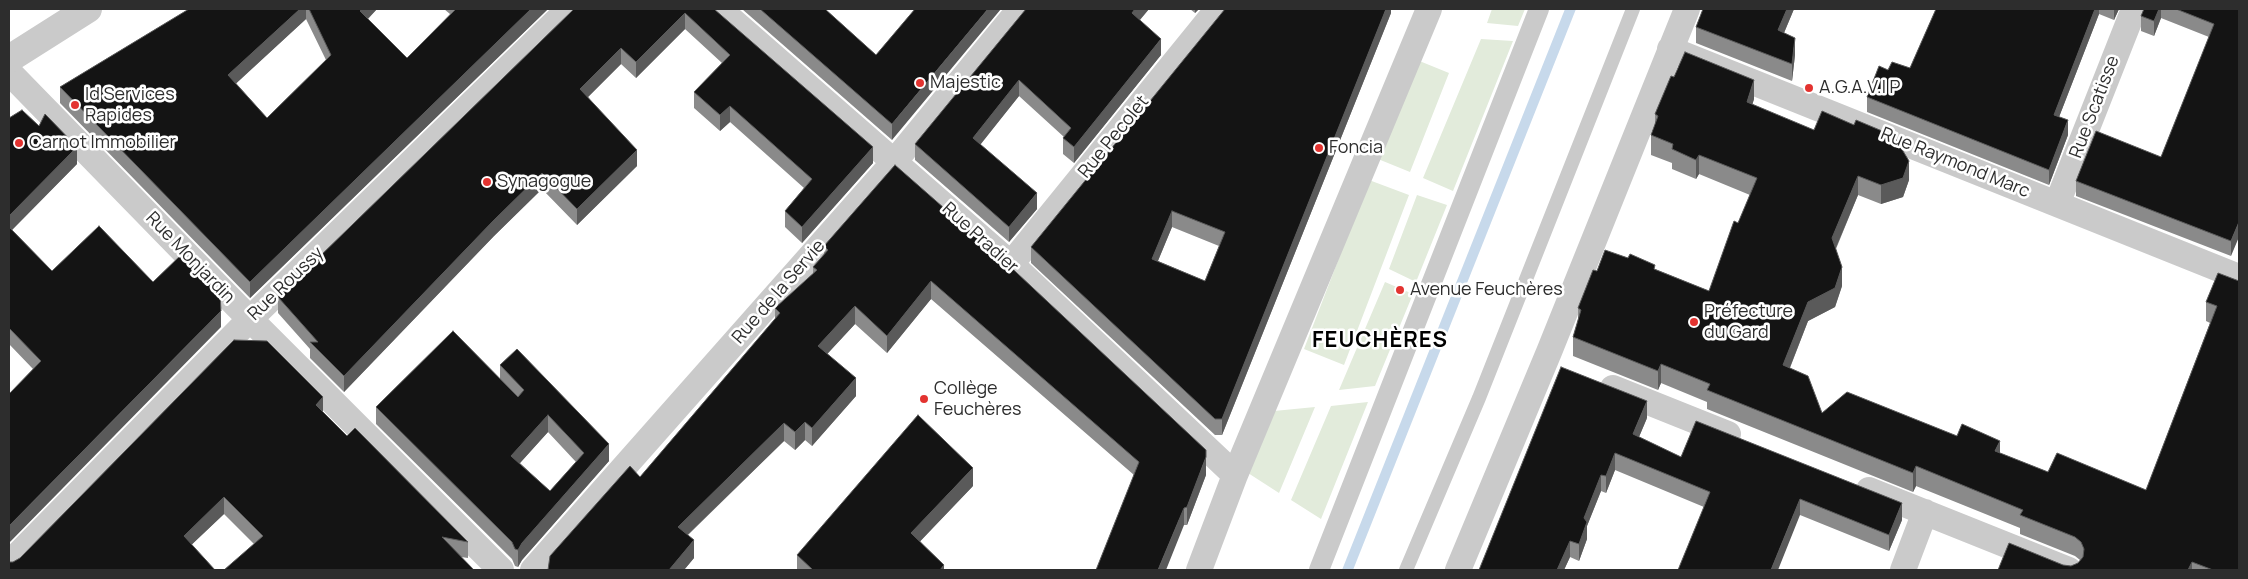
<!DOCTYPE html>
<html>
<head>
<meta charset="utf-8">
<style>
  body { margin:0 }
  #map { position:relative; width:2248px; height:579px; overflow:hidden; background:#fff; font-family:Manrope,sans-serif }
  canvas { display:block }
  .frame { position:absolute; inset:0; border:10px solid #2d2d2d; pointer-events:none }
</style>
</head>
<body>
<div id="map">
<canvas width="2248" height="579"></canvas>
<div class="frame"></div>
</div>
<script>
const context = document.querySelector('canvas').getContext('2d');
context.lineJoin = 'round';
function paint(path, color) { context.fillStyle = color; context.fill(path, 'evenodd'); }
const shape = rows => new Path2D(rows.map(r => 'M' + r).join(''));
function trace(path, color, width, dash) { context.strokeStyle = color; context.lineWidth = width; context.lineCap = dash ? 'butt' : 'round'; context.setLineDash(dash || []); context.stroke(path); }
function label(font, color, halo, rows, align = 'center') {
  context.font = font + ' Manrope,sans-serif'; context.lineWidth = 5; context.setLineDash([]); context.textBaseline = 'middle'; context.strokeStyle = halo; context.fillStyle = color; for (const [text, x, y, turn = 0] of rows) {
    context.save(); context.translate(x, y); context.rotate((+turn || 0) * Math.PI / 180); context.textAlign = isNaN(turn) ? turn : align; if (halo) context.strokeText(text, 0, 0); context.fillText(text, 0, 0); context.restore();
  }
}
paint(shape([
  [1492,9,1525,9,1518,26,1487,23],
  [1481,39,1513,41,1453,191,1423,178],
  [1417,60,1449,73,1410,172,1378,159],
  [1369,180,1409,195,1344,365,1304,349],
  [1417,195,1447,205,1416,282,1389,269],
  [1385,282,1413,294,1375,386,1339,390],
  [1368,402,1321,519,1291,500,1331,406],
  [1315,407,1279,493,1248,473,1274,411]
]), '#e2ebdb');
paint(shape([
  [1565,9,1576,9,1353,570,1342,570]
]), '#c7d9eb');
trace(shape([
  [1406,570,1479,398,1633,9]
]), '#cacaca', 14);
trace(shape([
  [1319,570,1539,9]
]), '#cacaca', 20);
trace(shape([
  [719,9,1011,264,1235,475],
  [1670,49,2239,277],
  [9,72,237,306,501,570],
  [2057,204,2134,9],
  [1011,264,1218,9],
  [1613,388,1728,434],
  [1869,490,2069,570],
  [9,564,250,319,569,9],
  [533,570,894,162,1020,9],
  [1199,570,1235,475,1429,9],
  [1458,570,1549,352,1687,9],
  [1903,570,1925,512]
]), '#cacaca', 26);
trace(shape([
  [9,59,88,9]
]), '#cacaca', 28);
paint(shape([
  [189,9,377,9,368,19,407,58,450,14,444,9,548,9,250,298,60,103,60,87],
  [306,19,326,60,267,118,236,83],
  [574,9,714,9,873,163,802,243,785,227,785,211,804,188,730,122,720,131,694,108,694,92,722,63,685,29,636,78,621,64,588,97,637,166,577,225,542,189,494,236,344,392,310,358,310,349,278,313,278,297],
  [742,9,825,9,876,55,915,9,892,140],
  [1026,9,1149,9,1140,20,1161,55,1074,163,1063,154,1063,138,1064,137,1019,96,980,144,1037,209,1009,242,915,160,915,144],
  [1190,9,1199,9,1195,13],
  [1391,9,1391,13,1222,435,1215,435,1031,263,1031,247],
  [1172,227,1219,246,1205,281,1158,261],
  [1703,9,1794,9,1784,33,1795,55,1792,81,1696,43,1696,27],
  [1936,9,2119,9,2114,20,2099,14,2059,117,2068,135,2049,185,1867,112,1867,97,1888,70,1910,68],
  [2144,9,2239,9,2231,256,2076,196,2076,181,2161,157,2209,37,2161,18,2154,36,2141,31,2141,16],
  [1674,77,1754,99,1752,105,1909,180,1903,197,1881,204,1858,195,1836,249,1842,286,1835,307,1808,321,1790,368,1822,413,2000,453,2048,472,2146,490,2210,323,2206,321,2206,302,2218,273,2239,570,1998,570,2063,565,2071,566,2078,563,2080,560,2075,556,2020,534,2020,528,1916,486,1913,492,1707,409,1707,402,1661,383,1658,390,1573,356,1573,337,1578,320,1578,308,1597,271,1655,269,1709,291,1750,195,1699,174,1696,179,1672,169,1672,163,1651,155,1651,135,1655,125,1655,114],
  [9,118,77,164,12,230,52,271,153,282,221,327,33,369,9,344],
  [895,165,1206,475,1187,525,1184,525,1134,475,931,299,887,353,855,324,827,354,856,396,812,446,805,440,795,450,784,441,688,535,694,558,684,570,548,570,640,477,775,319,775,308,813,274,813,267,824,254,824,246],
  [500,365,609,461,522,560,518,567,515,566,512,559,376,424,376,407,500,379],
  [548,432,576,462,550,491,520,463],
  [323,412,347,436,468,542,468,558,461,557,254,544,224,514,192,544,13,562],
  [1647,418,1639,437,1681,457,1902,520,1889,551,1800,515,1704,507,1615,470,1606,493,1601,491,1587,526,1587,539,1579,561,1570,557,1564,570,1479,570],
  [973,486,920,541,944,570,797,570,797,555]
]), '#8a8a8a');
paint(shape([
  [300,9,306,9,306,19,228,91,228,75],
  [362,9,377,9,360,27,360,11],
  [531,9,548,9,250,298,250,282],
  [988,9,1001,9,892,140,892,124],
  [1135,9,1149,9,1132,29,1132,13],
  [1195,9,1199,9,1195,13],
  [1386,9,1391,9,1391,13,1222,435,1222,419],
  [1787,9,1794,9,1778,47,1778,30],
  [2095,9,2099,9,2099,14,2054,130,2054,115],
  [2114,9,2119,9,2114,20],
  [2159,9,2161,9,2161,18,2154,36,2154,21],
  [685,13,685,29,636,78,636,62],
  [1795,38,1795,55,1792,81,1792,64],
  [1161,39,1161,55,1074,163,1074,147],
  [621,48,621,64,580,105,580,89],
  [1019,80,1019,96,973,154,973,138],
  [1754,80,1754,99,1747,122,1747,102],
  [730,106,730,122,720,131,720,115],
  [2068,120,2068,135,2049,185,2049,170],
  [77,147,77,164,9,233,9,216],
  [873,147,873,163,802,243,802,227],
  [637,150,637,166,577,225,577,209],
  [1699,155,1699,174,1696,179,1696,160],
  [1909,161,1909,180,1903,197,1881,204,1881,185],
  [542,173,542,189,494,236,344,392,344,376,494,220],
  [1858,176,1858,195,1832,257,1832,238],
  [1037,193,1037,209,1009,242,1009,227],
  [1172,211,1172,227,1152,275,1152,259],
  [2239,222,2239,237,2231,256,2231,241],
  [1842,267,1842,286,1835,307,1808,321,1783,385,1783,365,1808,302],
  [931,281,931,299,887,353,887,336],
  [855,306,855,324,818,364,818,346],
  [221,311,221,327,9,543,9,526],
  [1661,364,1661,383,1658,390,1658,371],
  [856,378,856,396,812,446,812,428],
  [323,397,323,413,316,405],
  [1647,401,1647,418,1633,451,1633,434],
  [548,415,548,432,511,473,511,456],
  [805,422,805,440,795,450,795,432],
  [784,423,784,441,678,544,678,527],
  [2000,441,2000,460,1995,451],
  [609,444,609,461,522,560,518,567,518,550,522,543],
  [1615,453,1615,470,1606,493,1606,476],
  [1206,457,1206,475,1187,525,1187,507],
  [1916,466,1916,486,1913,492,1913,473],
  [973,468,973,486,911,551,911,533],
  [1601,475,1601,491,1587,526,1587,539,1579,561,1579,544,1584,518],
  [224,497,224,514,184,552,184,536],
  [1800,499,1800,515,1778,570,1771,570],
  [1902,503,1902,520,1889,551,1889,535],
  [1184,508,1184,525,1166,570,1158,570],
  [694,540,694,558,684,570,669,570],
  [1570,541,1570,557,1564,570,1557,570],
  [2192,562,2192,570,2188,570],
  [944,565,944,570,940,570]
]), '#5a5a5a');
const building = shape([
  [189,9,300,9,228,75,267,118,331,55,309,9,362,9,360,11,407,58,456,9,531,9,250,282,60,87,189,9],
  [574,9,714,9,873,147,802,227,785,211,812,179,730,106,720,115,694,92,730,55,685,13,636,62,621,48,580,89,637,150,577,209,542,173,494,220,344,376,310,342,318,342,278,297,574,9],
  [760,9,825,9,876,55,915,9,988,9,892,124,760,9],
  [1026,9,1135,9,1132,13,1161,39,1074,147,1063,138,1071,128,1019,80,973,138,1037,193,1009,227,915,144,1026,9],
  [1225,9,1386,9,1222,419,1215,419,1031,247,1225,9],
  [1172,211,1225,232,1205,281,1152,259,1172,211],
  [1703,9,1787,9,1778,30,1795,38,1792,64,1696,27,1703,9],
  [1936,9,2095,9,2054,115,2068,120,2049,170,1867,97,1879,66,1888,70,1892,62,1910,68,1936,9],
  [2144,9,2159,9,2154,21,2141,16,2144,9],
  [2176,9,2239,9,2239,222,2231,241,2076,181,2096,131,2161,157,2214,24,2176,9],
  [1685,52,1754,80,1747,102,1814,130,1822,111,1854,125,1856,120,1894,136,1909,161,1903,178,1881,185,1858,176,1832,238,1842,267,1835,288,1808,302,1783,365,1808,376,1822,413,1847,392,1957,436,1962,424,2000,441,1995,451,2048,472,2057,453,2146,490,2217,306,2206,302,2218,273,2239,281,2239,570,2213,570,2192,562,2188,570,1998,570,2009,543,2063,565,2071,566,2078,563,2083,557,2084,549,2081,542,2075,537,2020,515,2023,510,1916,466,1913,473,1707,390,1710,384,1661,364,1658,371,1573,337,1581,310,1578,308,1593,270,1597,271,1605,250,1628,258,1630,254,1655,265,1654,269,1709,291,1734,221,1738,223,1757,178,1699,155,1696,160,1672,149,1673,144,1651,135,1658,116,1655,114,1671,76,1674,77,1685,52],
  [22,110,39,126,45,114,77,147,9,216,9,118,22,110],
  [895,165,1001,258,1206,450,1206,457,1187,507,1184,508,1158,570,1096,570,1139,462,931,281,887,336,855,306,818,346,856,378,812,428,805,422,795,432,784,423,678,527,694,540,669,570,548,570,550,556,630,466,640,477,780,313,775,308,817,270,813,267,828,250,824,246,895,165],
  [99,226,153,282,182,254,220,293,221,311,9,526,9,394,41,361,9,328,9,227,52,271,99,226],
  [453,331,518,397,524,390,500,365,517,349,609,444,522,543,518,550,515,549,512,542,376,407,453,331],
  [548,415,584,453,550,491,511,456,548,415],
  [234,340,267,341,323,397,316,405,347,436,355,428,468,542,442,537,474,570,224,570,263,536,224,497,184,536,215,570,9,570,9,562,13,562,20,558,234,340],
  [1561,367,1647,401,1633,434,1681,457,1696,421,1902,503,1889,535,1800,499,1771,570,1678,570,1710,492,1615,453,1606,476,1601,475,1584,518,1587,522,1579,544,1570,541,1557,570,1479,570,1561,367],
  [918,415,973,468,911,533,944,565,940,570,813,570,797,555,918,415]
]);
paint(building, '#141414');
trace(building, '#5a5a5a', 1);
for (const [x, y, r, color] of [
  [920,83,5,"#e33330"],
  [1809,88,5,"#e33330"],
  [75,105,5,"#e33330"],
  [19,143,5,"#e33330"],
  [1319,148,5,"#e33330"],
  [487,182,5,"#e33330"],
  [1400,290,5,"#e33330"],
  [1694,322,5,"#e33330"],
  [924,399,5,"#e33330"]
]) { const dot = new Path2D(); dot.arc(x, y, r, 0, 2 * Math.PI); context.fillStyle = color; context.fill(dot); trace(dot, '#fff', 2); }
label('18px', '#2d2d2d', '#fff', [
  ["Majestic",930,83],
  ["A.G.A.V.I P",1819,88],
  ["Id Services",85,95],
  ["Rapides",85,116],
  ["Carnot Immobilier",29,143],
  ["Foncia",1329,148],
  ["Synagogue",497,182],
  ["Avenue Feuchères",1410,290],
  ["Préfecture",1704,312],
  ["du Gard",1704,333],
  ["Collège",934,389],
  ["Feuchères",934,410]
], 'left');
label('18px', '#2d2d2d', '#fff', [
  ["Rue Scatisse",2095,107,-69],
  ["Rue Pecolet",1114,137,-51],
  ["Rue Raymond Marc",1955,163,22],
  ["Rue Pradier",980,238,42],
  ["Rue Monjardin",190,258,46],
  ["Rue Roussy",286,284,-44],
  ["Rue de la Servie",779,292,-49]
]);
context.letterSpacing = '1px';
label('bold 22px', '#000', '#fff', [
  ["FEUCHÈRES",1380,341]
]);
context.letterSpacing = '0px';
</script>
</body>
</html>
